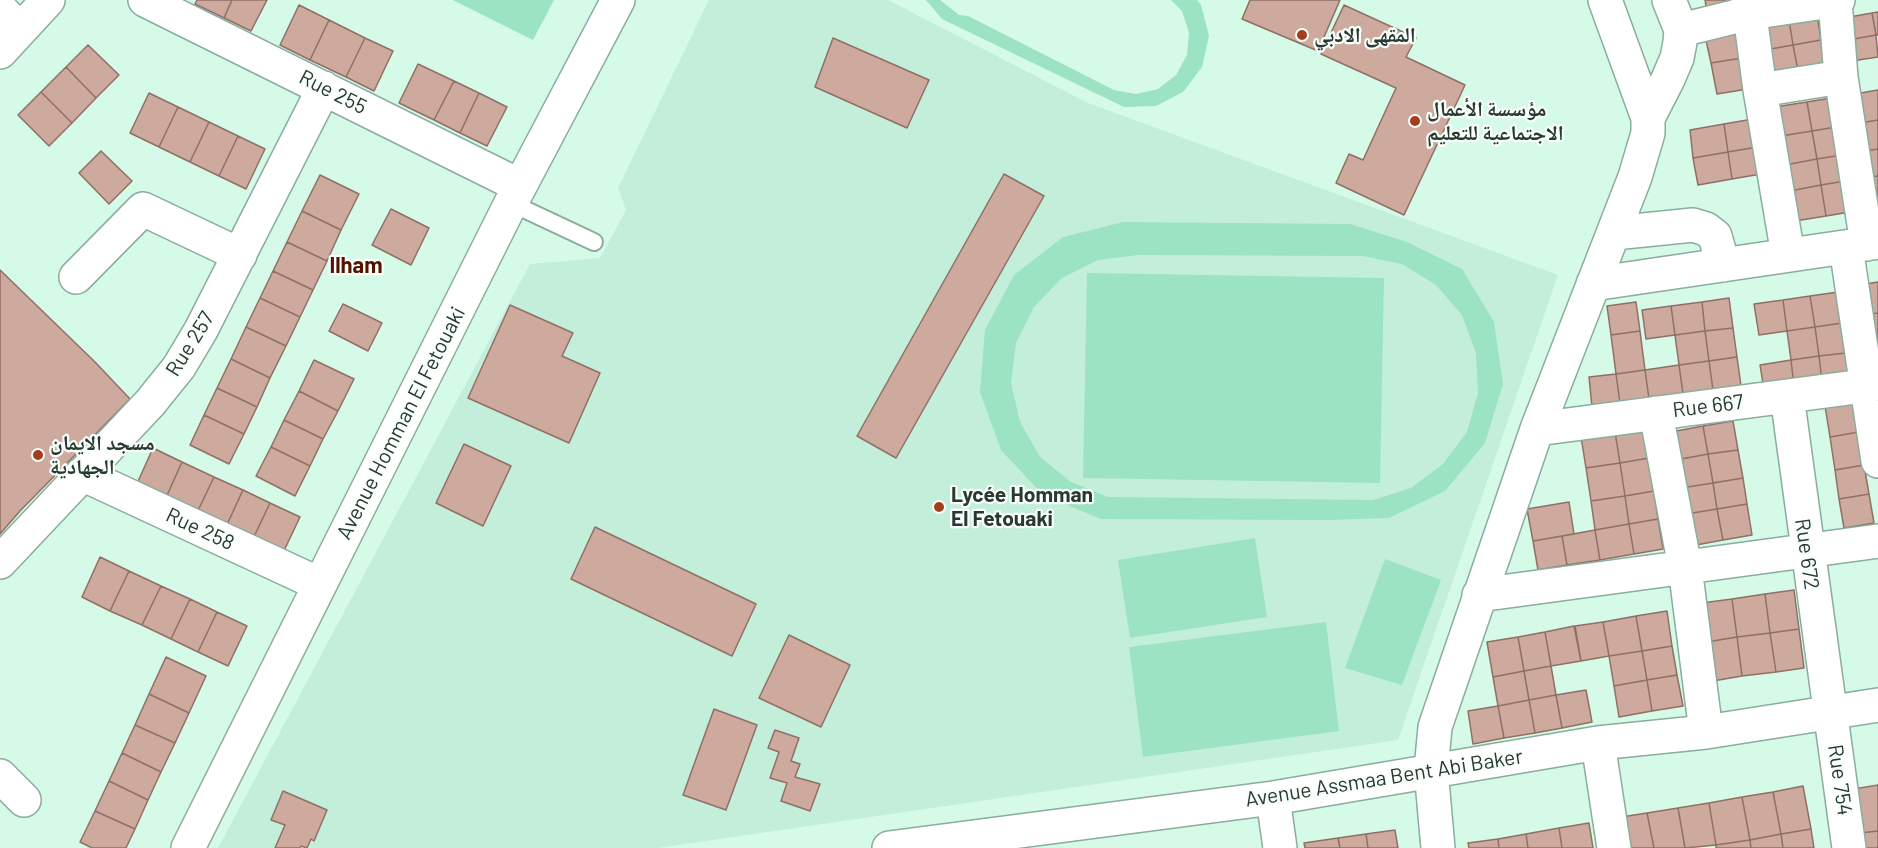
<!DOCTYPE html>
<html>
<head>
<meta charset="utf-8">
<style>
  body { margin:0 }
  canvas { display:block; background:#d5fae7 }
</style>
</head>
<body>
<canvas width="1878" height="848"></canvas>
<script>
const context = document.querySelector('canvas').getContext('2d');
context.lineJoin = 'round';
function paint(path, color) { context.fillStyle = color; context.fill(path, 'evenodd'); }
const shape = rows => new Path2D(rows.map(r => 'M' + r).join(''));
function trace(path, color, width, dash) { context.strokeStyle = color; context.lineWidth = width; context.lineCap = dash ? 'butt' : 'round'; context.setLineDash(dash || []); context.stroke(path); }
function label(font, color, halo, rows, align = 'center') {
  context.font = font + ' Barlow,"Noto Naskh Arabic",sans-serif'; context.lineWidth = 4.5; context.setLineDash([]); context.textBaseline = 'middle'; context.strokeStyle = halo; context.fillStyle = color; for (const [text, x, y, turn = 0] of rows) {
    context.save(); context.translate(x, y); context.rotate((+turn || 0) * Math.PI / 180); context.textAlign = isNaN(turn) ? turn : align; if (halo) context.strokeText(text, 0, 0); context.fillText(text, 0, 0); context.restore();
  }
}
paint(shape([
  [709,0,888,0,1088,103,1558,275,1398,740,658,848,218,848,530,264,600,258,626,210,618,188]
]), '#c3efda');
paint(shape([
  [453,0,554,0,533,40],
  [926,0,940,0,959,15,968,16,1114,90,1136,94,1158,89,1176,75,1187,55,1189,33,1182,11,1171,0,1197,0,1201,5,1209,36,1202,67,1183,92,1156,106,1124,107,942,19],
  [1123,222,1350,224,1407,242,1462,269,1494,322,1503,384,1485,443,1445,491,1389,518,1328,520,1101,519,1043,495,1001,450,980,392,985,330,1014,275,1063,237],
  [1138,255,1363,256,1402,264,1436,285,1462,315,1476,353,1478,393,1467,432,1443,464,1411,488,1373,500,1108,497,1071,482,1040,457,1020,422,1011,383,1016,343,1034,307,1062,278,1098,260],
  [1087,273,1384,278,1380,483,1083,478],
  [1255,538,1267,617,1130,638,1118,560],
  [1385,559,1441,580,1402,685,1345,668],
  [1326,622,1339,731,1143,757,1129,647]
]), '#9be3c2');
const building = shape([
  [197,0,232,0,224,18,195,4,197,0],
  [232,0,267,0,251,31,224,18,232,0],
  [1250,0,1340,0,1318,51,1242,19,1250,0],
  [1705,0,1734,0,1707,13,1705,0],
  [299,5,329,20,310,60,280,45,299,5],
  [1344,5,1416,38,1406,57,1465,85,1404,215,1336,183,1349,154,1363,160,1396,88,1321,54,1344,5],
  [1878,12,1878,35,1876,35,1872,13,1878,12],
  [1872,13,1876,35,1848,40,1844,18,1872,13],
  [1817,15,1821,40,1793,45,1789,20,1817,15],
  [329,20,365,38,346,77,310,60,329,20],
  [1789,20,1793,45,1765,50,1760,26,1789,20],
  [1737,30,1742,58,1711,63,1705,36,1737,30],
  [1876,35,1878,57,1852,61,1848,40,1876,35],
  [365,38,393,51,374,91,346,77,365,38],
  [833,38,929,80,907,128,815,87,833,38],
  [1821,40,1826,66,1798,71,1793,45,1821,40],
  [88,45,119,75,96,98,66,67,88,45],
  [1793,45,1798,71,1770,77,1765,50,1793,45],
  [1742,58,1748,89,1717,94,1711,63,1742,58],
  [418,64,454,81,434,120,399,103,418,64],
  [66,67,96,98,72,123,41,92,66,67],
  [454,81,479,93,460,133,434,120,454,81],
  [1878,90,1878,120,1860,123,1855,94,1878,90],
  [41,92,72,123,49,146,18,115,41,92],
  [149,93,178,107,159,147,130,133,149,93],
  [479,93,507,107,487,146,460,133,479,93],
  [1831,98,1836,127,1812,131,1807,102,1831,98],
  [1807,102,1812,131,1781,136,1775,107,1807,102],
  [178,107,209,122,190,162,159,147,178,107],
  [1753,119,1757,147,1728,152,1724,124,1753,119],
  [1878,120,1878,149,1865,151,1860,123,1878,120],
  [209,122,238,136,219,176,190,162,209,122],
  [1724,124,1728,152,1693,158,1690,130,1724,124],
  [1836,127,1841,155,1817,159,1812,131,1836,127],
  [1812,131,1817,159,1785,165,1781,136,1812,131],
  [238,136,265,149,246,189,219,176,238,136],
  [1757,147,1761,174,1732,179,1728,152,1757,147],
  [1878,149,1878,176,1869,177,1865,151,1878,149],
  [101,151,132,181,109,204,79,173,101,151],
  [1728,152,1732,179,1698,185,1693,158,1728,152],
  [1841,155,1845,181,1821,185,1817,159,1841,155],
  [1817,159,1821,185,1790,191,1785,165,1817,159],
  [1004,174,1044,196,896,458,857,436,1004,174],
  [320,175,359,194,341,230,302,211,320,175],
  [1878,176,1878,208,1869,177,1878,176],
  [1845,181,1850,212,1826,216,1821,185,1845,181],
  [1821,185,1826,216,1795,221,1790,191,1821,185],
  [391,209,429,228,411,265,372,245,391,209],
  [302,211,341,230,327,261,287,242,302,211],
  [287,242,327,261,313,290,273,271,287,242],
  [0,270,95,362,130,399,20,511,0,534,0,270],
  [273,271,313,290,300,317,260,298,273,271],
  [1878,282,1878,313,1863,315,1859,285,1878,282],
  [1838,292,1842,323,1815,327,1810,296,1838,292],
  [1810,296,1815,327,1787,331,1783,300,1810,296],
  [260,298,300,317,286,346,246,327,260,298],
  [1729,298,1733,328,1705,331,1702,302,1729,298],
  [1783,300,1787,331,1759,335,1754,304,1783,300],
  [1636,302,1640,331,1611,335,1607,306,1636,302],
  [1702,302,1705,331,1675,335,1671,306,1702,302],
  [343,304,382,323,368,351,329,331,343,304],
  [510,305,573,333,562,356,600,373,569,443,468,398,510,305],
  [1671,306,1675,335,1646,339,1642,310,1671,306],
  [1878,313,1878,347,1868,348,1863,315,1878,313],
  [1842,323,1846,353,1819,356,1815,327,1842,323],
  [246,327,286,346,270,378,231,359,246,327],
  [1815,327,1819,356,1791,360,1787,331,1815,327],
  [1733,328,1737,357,1709,361,1705,331,1733,328],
  [1640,331,1645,370,1616,374,1611,335,1640,331],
  [1705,331,1709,361,1679,365,1675,335,1705,331],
  [1846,353,1850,378,1822,382,1819,356,1846,353],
  [1819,356,1822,382,1794,386,1791,360,1819,356],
  [1737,357,1741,386,1713,390,1709,361,1737,357],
  [231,359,270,378,257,407,217,388,231,359],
  [314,360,354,379,338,411,299,391,314,360],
  [1791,360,1794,386,1764,390,1760,365,1791,360],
  [1709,361,1713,390,1683,394,1679,365,1709,361],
  [1679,365,1683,394,1649,399,1645,370,1679,365],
  [1645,370,1649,399,1620,403,1616,374,1645,370],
  [1616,374,1620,403,1592,407,1589,377,1616,374],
  [217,388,257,407,244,434,204,415,217,388],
  [299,391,338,411,323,439,284,420,299,391],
  [1854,402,1859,432,1830,437,1825,406,1854,402],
  [204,415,244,434,229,464,190,445,204,415],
  [284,420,323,439,310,466,271,447,284,420],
  [1733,421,1738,450,1708,454,1703,426,1733,421],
  [1703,426,1708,454,1676,460,1671,432,1703,426],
  [1644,427,1649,458,1620,463,1615,432,1644,427],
  [1615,432,1620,463,1586,468,1581,437,1615,432],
  [1859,432,1864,465,1835,470,1830,437,1859,432],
  [464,444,511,466,483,526,436,503,464,444],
  [271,447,310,466,295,496,256,476,271,447],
  [153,448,182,462,164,502,135,488,153,448],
  [1738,450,1743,478,1713,483,1708,454,1738,450],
  [1708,454,1713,483,1681,488,1676,460,1708,454],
  [1649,458,1654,491,1625,496,1620,463,1649,458],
  [182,462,214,477,195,517,164,502,182,462],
  [1620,463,1625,496,1591,501,1586,468,1620,463],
  [1864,465,1869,494,1839,499,1835,470,1864,465],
  [214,477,243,490,224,531,195,517,214,477],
  [1743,478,1747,504,1717,509,1713,483,1743,478],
  [1713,483,1717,509,1686,514,1681,488,1713,483],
  [243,490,270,503,251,543,224,531,243,490],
  [1654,491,1658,519,1629,524,1625,496,1654,491],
  [1869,494,1874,523,1844,528,1839,499,1869,494],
  [1625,496,1629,524,1595,530,1591,501,1625,496],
  [1569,502,1574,534,1533,541,1527,509,1569,502],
  [270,503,300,517,281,557,251,543,270,503],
  [1747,504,1752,535,1723,540,1717,509,1747,504],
  [1717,509,1723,540,1691,546,1686,514,1717,509],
  [1658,519,1663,549,1634,554,1629,524,1658,519],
  [1629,524,1634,554,1600,560,1595,530,1629,524],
  [595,527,756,604,732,656,571,579,595,527],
  [1595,530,1600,560,1567,565,1562,536,1595,530],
  [1562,536,1567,565,1538,570,1533,541,1562,536],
  [100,557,129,571,110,611,82,597,100,557],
  [129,571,161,586,142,625,110,611,129,571],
  [161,586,190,599,171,639,142,625,161,586],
  [1794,590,1799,629,1770,633,1765,594,1794,590],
  [1765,594,1770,633,1737,637,1732,599,1765,594],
  [190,599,217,612,198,652,171,639,190,599],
  [1732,599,1737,637,1707,642,1702,603,1732,599],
  [1667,611,1672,646,1642,651,1636,616,1667,611],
  [217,612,247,626,228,666,198,652,217,612],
  [1636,616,1642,651,1609,656,1603,622,1636,616],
  [1603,622,1609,656,1581,661,1575,626,1603,622],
  [1574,626,1581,661,1551,666,1545,632,1574,626],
  [1799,629,1804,668,1776,672,1770,633,1799,629],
  [1545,632,1551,666,1524,671,1518,637,1545,632],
  [1770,633,1776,672,1742,676,1737,637,1770,633],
  [789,635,850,665,821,727,759,698,789,635],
  [1518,637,1524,671,1493,677,1487,642,1518,637],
  [1737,637,1742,676,1713,681,1707,642,1737,637],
  [1672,646,1677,675,1647,680,1642,651,1672,646],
  [1642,651,1647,680,1614,686,1609,656,1642,651],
  [166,657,206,676,189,713,149,694,166,657],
  [1551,666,1556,695,1529,700,1524,671,1551,666],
  [1524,671,1529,700,1498,706,1493,677,1524,671],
  [1677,675,1683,706,1652,711,1647,680,1677,675],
  [1647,680,1652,711,1619,717,1614,686,1647,680],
  [1586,690,1592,722,1562,728,1556,695,1586,690],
  [149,694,189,713,175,743,135,725,149,694],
  [1556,695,1562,728,1535,733,1529,700,1556,695],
  [1529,700,1535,733,1504,738,1498,706,1529,700],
  [1498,706,1504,738,1473,744,1468,711,1498,706],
  [714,709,757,725,726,810,683,795,714,709],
  [135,725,175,743,161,772,122,753,135,725],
  [775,730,799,738,791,761,800,764,795,777,820,784,810,811,781,801,787,783,770,778,779,752,768,748,775,730],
  [122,753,161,772,148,800,109,781,122,753],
  [109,781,148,800,135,829,95,811,109,781],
  [1878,785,1878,831,1860,833,1854,789,1878,785],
  [1803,786,1811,829,1781,834,1773,792,1803,786],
  [283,791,327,810,314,841,311,839,307,848,301,846,300,848,275,848,285,825,271,820,283,791],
  [1773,792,1781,834,1750,840,1742,797,1773,792],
  [1742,797,1750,840,1716,845,1709,803,1742,797],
  [1709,803,1716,845,1685,848,1678,808,1709,803],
  [1678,808,1685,848,1654,848,1647,813,1678,808],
  [95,811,135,829,126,848,92,848,80,842,95,811],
  [1647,813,1654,848,1620,848,1615,818,1647,813],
  [1589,823,1593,848,1562,848,1559,828,1589,823],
  [1559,828,1562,848,1528,848,1526,834,1559,828],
  [1811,829,1814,848,1783,848,1781,834,1811,829],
  [1395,830,1398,848,1368,848,1366,834,1395,830],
  [1878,831,1878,848,1862,848,1860,833,1878,831],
  [1366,834,1368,848,1340,848,1338,838,1366,834],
  [1526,834,1528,848,1499,848,1498,839,1526,834],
  [1781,834,1783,848,1751,848,1750,840,1781,834],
  [1338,838,1340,848,1305,848,1304,843,1338,838],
  [1498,839,1499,848,1469,848,1468,843,1498,839],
  [1750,840,1751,848,1716,848,1716,845,1750,840]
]);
paint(building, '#cda99e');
trace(building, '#906f65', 1.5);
const lane = shape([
  [511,203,594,242]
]);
const street = shape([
  [145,0,520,186],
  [1748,0,1760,90,1788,255],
  [1835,0,1841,77,1867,244],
  [0,9,20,30],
  [1681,30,1750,13,1838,0],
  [0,52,48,0],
  [1760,90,1841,77],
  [1648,118,1668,79,1677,58,1680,42,1681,30,1669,0],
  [1614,233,1693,225,1706,229,1715,236,1723,265],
  [1846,247,1878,461],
  [76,277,143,209,240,255],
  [1593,284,1878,242],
  [1787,396,1849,848],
  [1656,413,1685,567,1706,732],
  [1537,429,1878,384],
  [82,474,319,584],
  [0,562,150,403,179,367,201,330,324,88],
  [1479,595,1878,541],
  [1598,743,1614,848],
  [0,776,24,800],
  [1273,798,1280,848],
  [188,848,511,203,618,0],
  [889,848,1273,798,1598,743,1706,732,1878,705],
  [1438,848,1431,770,1435,727,1537,429,1635,177,1648,133,1648,118,1605,0]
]);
trace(lane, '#8bad9c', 20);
trace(street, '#8bad9c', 36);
trace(lane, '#fff', 16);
trace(street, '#fff', 33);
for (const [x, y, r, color] of [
  [1302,35,6,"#a43d1c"],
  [1415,121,6,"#a43d1c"],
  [38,455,6,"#a43d1c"],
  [939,507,6,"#a43d1c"]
]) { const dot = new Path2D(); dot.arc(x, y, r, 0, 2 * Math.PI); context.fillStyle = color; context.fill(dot); trace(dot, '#f8fffb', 2); }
label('bold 21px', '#293831', '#f8fffb', [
  ["المقهى الادبي",1314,35],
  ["مؤسسة الأعمال",1427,109],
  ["الاجتماعية للتعليم",1427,133],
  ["مسجد الايمان",50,443],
  ["الجهادية",50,467],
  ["Lycée Homman",951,495],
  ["El Fetouaki",951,519]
], 'left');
label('21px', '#293831', '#f8fffb', [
  ["Rue 255",333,92,27],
  ["Rue 257",190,344,-58],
  ["Rue 667",1708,406,-7],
  ["Avenue Homman El Fetouaki",401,423,-63],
  ["Rue 258",200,529,25],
  ["Rue 672",1807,554,82],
  ["Avenue Assmaa Bent Abi Baker",1384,778,-9],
  ["Rue 754",1840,780,82]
]);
label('bold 22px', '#541300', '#f8fffb', [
  ["Ilham",356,266]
]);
</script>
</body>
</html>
